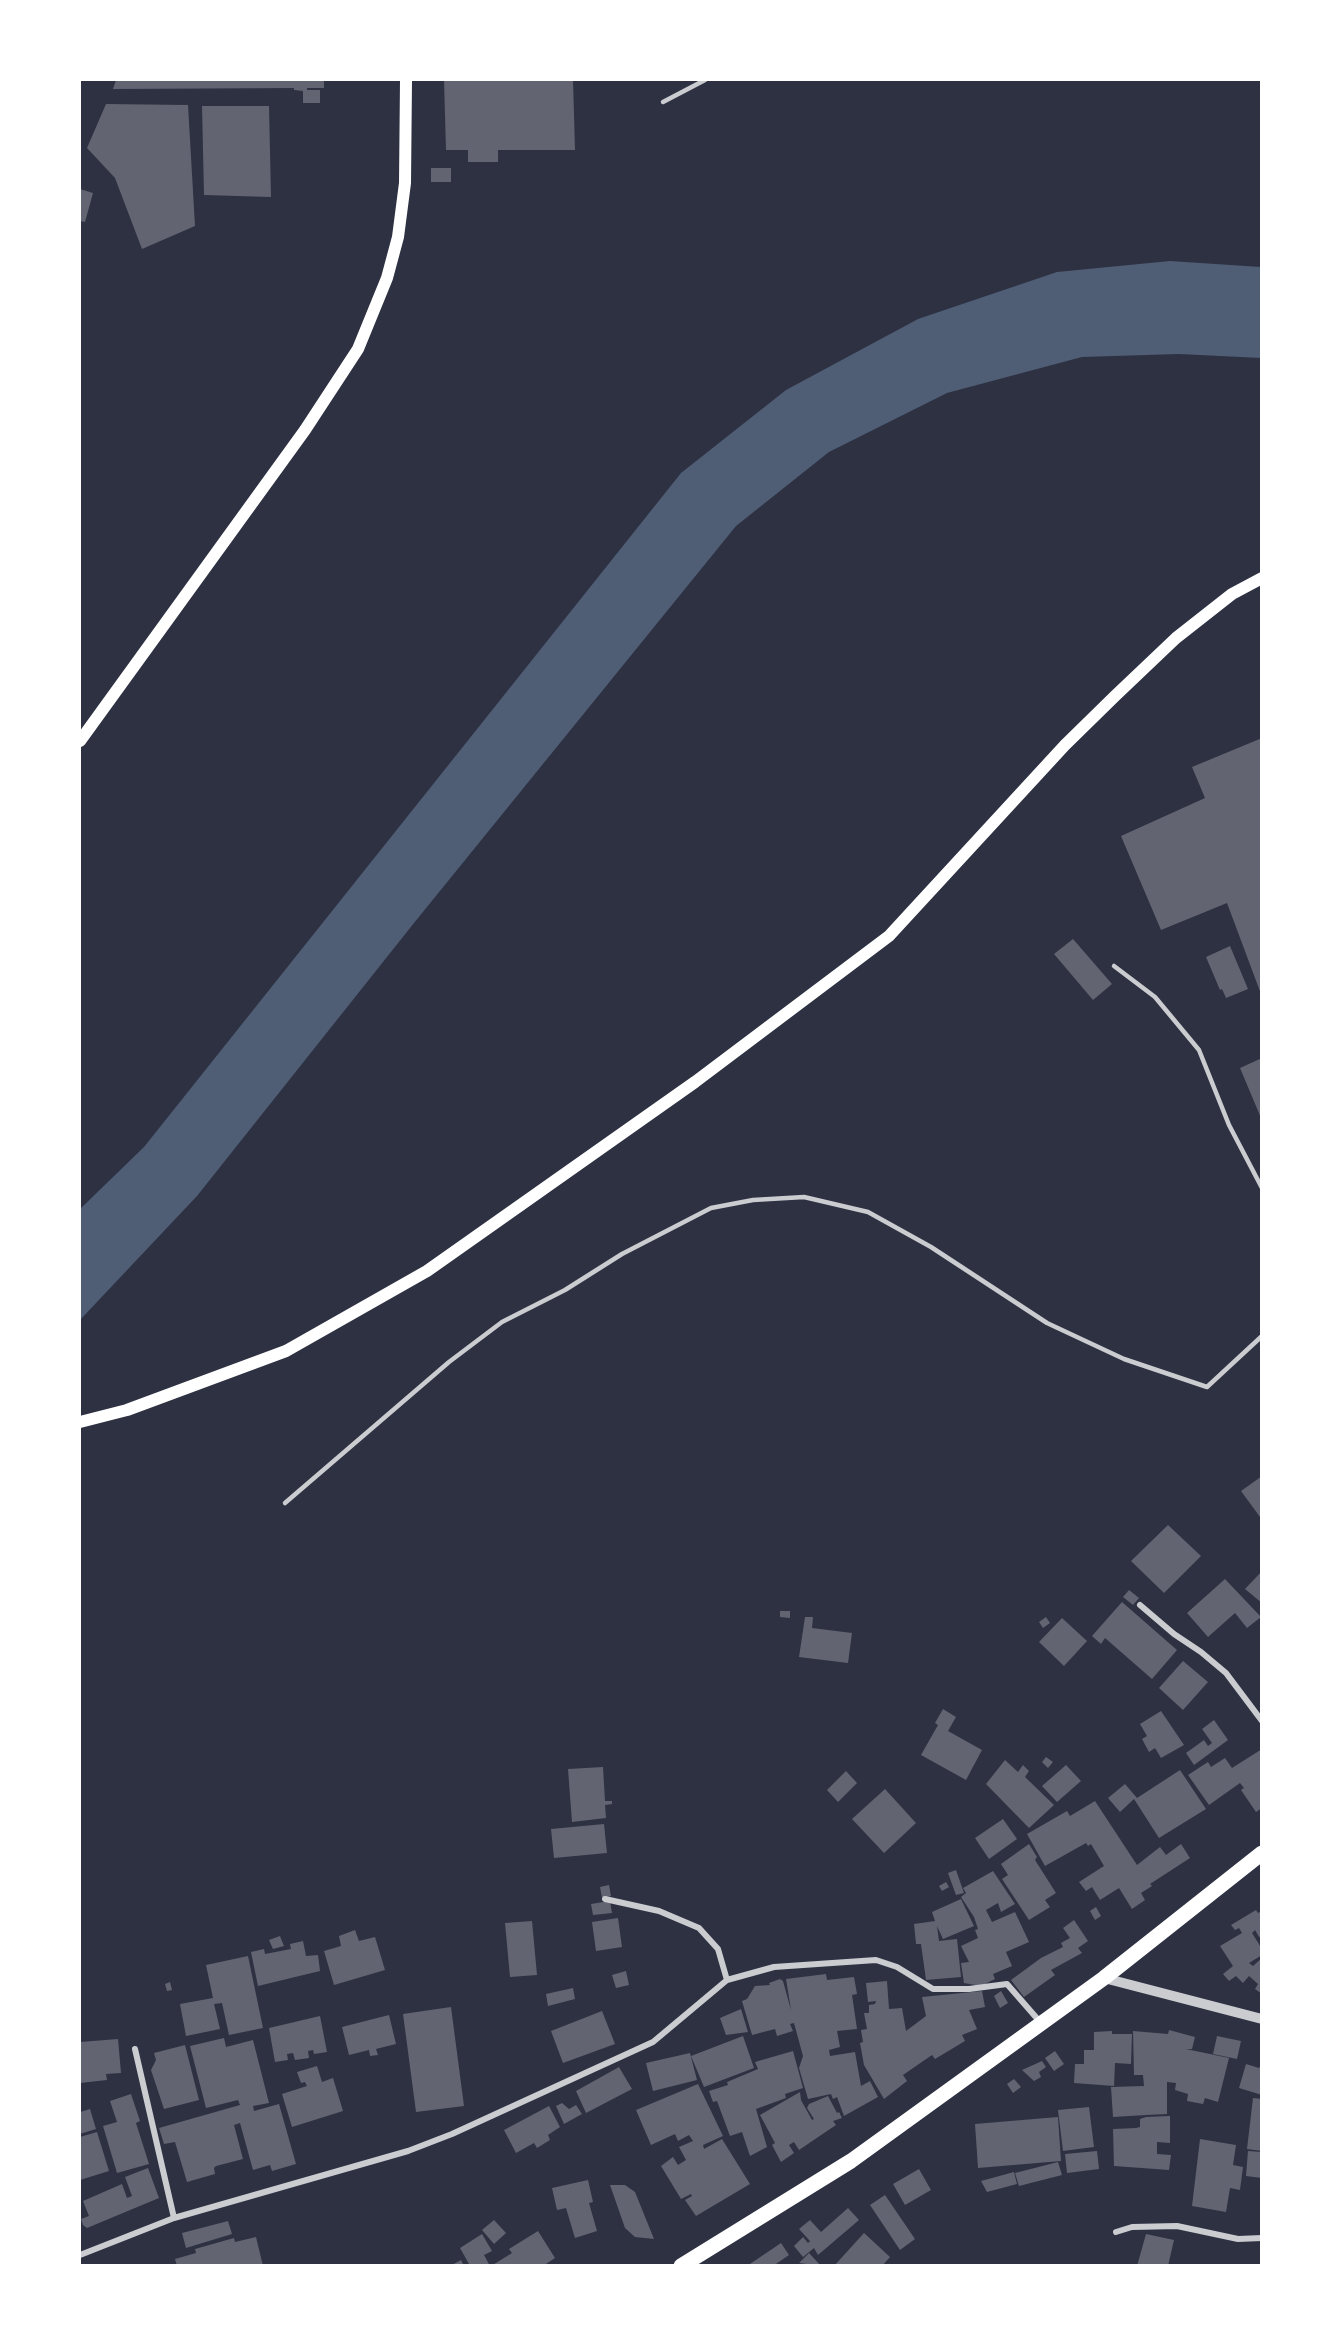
<!DOCTYPE html>
<html>
<head>
<meta charset="utf-8">
<style>
  body { margin:0 }
  #map { position:relative; width:1341px; height:2345px; overflow:hidden; background:#2d3142; font-family:"Roboto Serif",serif }
  canvas { display:block }
  .frame { position:absolute; inset:0; border:81px solid #fff; pointer-events:none }
</style>
</head>
<body>
<div id="map">
<canvas width="1341" height="2345"></canvas>
<div class="frame"></div>
</div>
<script>
const context = document.querySelector('canvas').getContext('2d');
context.lineJoin = 'round';
function paint(path, color) { context.fillStyle = color; context.fill(path, 'evenodd'); }
const shape = rows => new Path2D(rows.map(r => 'M' + r).join(''));
function trace(path, color, width, dash) { context.strokeStyle = color; context.lineWidth = width; context.lineCap = dash ? 'butt' : 'round'; context.setLineDash(dash || []); context.stroke(path); }
paint(shape([
  [1170,261,1261,267,1261,358,1179,354,1082,357,947,393,829,452,736,526,414,923,197,1196,80,1320,80,1209,144,1147,681,473,786,390,918,319,1057,272]
]), '#4f5d75');
paint(shape([
  [116,80,324,80,324,88,307,88,307,90,320,90,320,103,303,103,303,91,294,90,294,88,113,89],
  [444,80,573,80,575,150,498,150,498,162,468,162,468,150,446,150],
  [106,104,188,105,195,226,142,249,115,178,87,148],
  [202,106,269,106,271,197,204,195],
  [431,168,451,168,451,182,431,182],
  [80,189,93,193,85,222,80,221],
  [1262,738,1262,994,1261,994,1227,903,1161,930,1121,836,1205,798,1192,767],
  [1073,939,1112,984,1093,1000,1054,954],
  [1230,946,1248,989,1226,998,1222,989,1220,990,1206,957],
  [1262,1058,1262,1118,1261,1118,1240,1068],
  [1262,1476,1262,1515,1260,1517,1241,1491],
  [1168,1525,1201,1556,1164,1593,1131,1561],
  [1262,1571,1262,1603,1245,1589],
  [1225,1579,1261,1617,1247,1628,1235,1613,1208,1637,1187,1613],
  [1129,1590,1139,1598,1133,1605,1123,1597],
  [1122,1602,1177,1650,1152,1679,1105,1638,1101,1644,1092,1636],
  [780,1611,790,1611,790,1618,780,1617],
  [805,1617,813,1617,812,1628,852,1633,848,1663,799,1657],
  [1046,1617,1050,1623,1043,1628,1039,1622],
  [1062,1618,1087,1641,1064,1666,1039,1642],
  [1183,1661,1208,1682,1183,1710,1159,1688],
  [943,1709,956,1717,948,1731,982,1750,966,1780,921,1755,938,1725,935,1723],
  [1161,1711,1184,1745,1161,1758,1155,1748,1149,1752,1142,1739,1147,1736,1140,1724],
  [1214,1720,1228,1740,1194,1765,1186,1753,1204,1740,1208,1746,1212,1743,1202,1729],
  [1262,1749,1262,1808,1256,1812,1241,1790,1244,1788,1240,1783,1209,1805,1188,1775,1208,1762,1211,1767,1225,1758,1232,1768],
  [1046,1757,1053,1762,1048,1768,1042,1762],
  [1005,1760,1018,1772,1023,1765,1029,1771,1025,1777,1054,1805,1029,1828,986,1784],
  [1066,1765,1081,1781,1057,1802,1042,1786],
  [603,1767,605,1801,612,1801,612,1804,605,1805,606,1818,572,1822,568,1769],
  [1180,1770,1206,1809,1159,1838,1134,1799,1120,1812,1108,1798,1125,1784,1137,1798],
  [846,1771,857,1783,838,1802,827,1790],
  [885,1789,916,1823,884,1853,852,1819],
  [1095,1801,1137,1865,1160,1847,1166,1855,1181,1844,1190,1858,1150,1884,1152,1886,1141,1893,1145,1900,1132,1909,1119,1888,1100,1900,1092,1887,1086,1891,1079,1882,1104,1866,1091,1844,1088,1846,1086,1843,1045,1866,1027,1834,1067,1811,1070,1816],
  [1003,1819,1017,1839,989,1859,975,1838],
  [604,1824,607,1853,554,1858,551,1829],
  [1029,1844,1037,1857,1035,1860,1056,1893,1045,1900,1050,1907,1029,1920,1002,1879,1008,1875,1001,1864],
  [956,1870,964,1893,956,1895,948,1873],
  [993,1871,1015,1904,1001,1912,998,1903,986,1910,992,1922,1015,1912,1029,1942,1006,1952,1012,1966,993,1974,995,1979,981,1986,964,1983,961,1963,969,1962,961,1946,978,1938,975,1930,978,1929,974,1917,961,1897,966,1893,963,1888],
  [946,1882,949,1887,942,1891,939,1886],
  [609,1885,611,1896,602,1898,600,1887],
  [961,1899,974,1926,943,1939,937,1926,939,1941,957,1939,961,1977,926,1980,921,1944,916,1944,914,1924,935,1921,932,1912],
  [610,1901,612,1913,593,1915,591,1904],
  [1096,1907,1101,1916,1095,1920,1090,1911],
  [1256,1910,1258,1913,1262,1911,1262,1936,1259,1937,1255,1930,1252,1933,1262,1949,1262,1955,1249,1963,1253,1966,1262,1958,1262,1994,1255,1989,1258,1984,1249,1976,1243,1983,1236,1976,1229,1981,1223,1974,1233,1966,1220,1946,1242,1933,1239,1928,1235,1930,1231,1925],
  [618,1918,622,1947,596,1951,592,1922],
  [1074,1920,1088,1941,1078,1948,1082,1953,1051,1970,1055,1975,1024,1997,1011,1980,1041,1958,1063,1947,1061,1943,1070,1938,1063,1928],
  [532,1921,537,1975,510,1977,505,1923],
  [355,1930,359,1941,375,1937,385,1970,334,1985,324,1951,341,1946,339,1936],
  [280,1936,284,1946,273,1949,269,1940],
  [303,1941,306,1956,318,1955,320,1971,258,1986,251,1952,264,1949,265,1954,291,1949,290,1944],
  [248,1956,263,2028,229,2035,222,2003,214,2004,220,2029,186,2036,180,2004,213,1998,206,1965],
  [626,1971,629,1985,616,1988,612,1975],
  [826,1974,827,1980,854,1977,857,1994,852,1995,857,2029,837,2031,840,2047,829,2050,830,2056,855,2052,861,2086,870,2081,878,2097,844,2116,837,2097,833,2099,831,2094,808,2099,799,2068,803,2056,794,2023,790,2024,793,2031,777,2036,775,2029,752,2035,742,2001,747,1999,755,1986,770,1985,769,1983,780,1979,783,1981,791,2010,786,1979],
  [887,1981,889,2009,902,2008,906,2031,926,2016,922,1997,982,1991,985,2007,969,2010,977,2029,962,2035,965,2041,935,2059,932,2055,903,2075,907,2081,884,2099,864,2065,860,2043,863,2042,861,2030,867,2029,864,2013,869,2013,869,2005,875,2004,876,2001,868,2002,866,1983],
  [170,1982,172,1990,167,1991,165,1984],
  [573,1988,575,1999,548,2006,546,1994],
  [1001,1991,1008,2003,1000,2008,994,1996],
  [451,2007,464,2106,416,2112,403,2014],
  [741,2009,748,2032,726,2035,720,2018],
  [602,2011,615,2044,563,2063,551,2031],
  [389,2015,396,2044,376,2049,378,2055,370,2056,369,2050,349,2055,342,2027],
  [320,2016,327,2052,314,2054,313,2050,308,2051,309,2058,295,2060,293,2053,287,2054,288,2060,275,2062,269,2028],
  [1169,2030,1195,2037,1192,2049,1186,2049,1229,2058,1218,2102,1205,2098,1203,2104,1187,2101,1188,2094,1175,2090,1176,2083,1167,2082,1167,2114,1146,2115,1146,2107,1146,2115,1113,2117,1111,2087,1144,2086,1143,2075,1134,2075,1133,2031,1168,2034],
  [1112,2031,1112,2034,1132,2034,1131,2064,1115,2063,1114,2086,1074,2083,1075,2064,1084,2064,1084,2050,1094,2050,1094,2032],
  [743,2036,754,2068,704,2087,691,2056],
  [1217,2036,1241,2041,1237,2059,1213,2054],
  [224,2038,226,2047,253,2040,269,2103,253,2106,254,2111,279,2104,296,2164,272,2171,270,2165,253,2170,240,2123,234,2125,243,2159,216,2166,214,2168,215,2174,187,2182,175,2142,164,2144,159,2128,240,2105,238,2100,206,2108,190,2046],
  [118,2039,121,2073,106,2074,107,2080,80,2083,80,2042],
  [185,2045,199,2100,164,2109,151,2070,156,2060,154,2053],
  [793,2051,803,2088,785,2094,786,2098,756,2109,767,2147,750,2156,742,2132,730,2136,717,2101,713,2102,709,2091,728,2085,727,2082,758,2069,755,2062],
  [1055,2051,1064,2064,1054,2071,1045,2058],
  [690,2053,697,2080,653,2091,646,2063],
  [1042,2061,1046,2067,1039,2072,1041,2077,1034,2081,1022,2070],
  [1262,2063,1262,2095,1239,2088,1246,2064,1259,2068],
  [317,2066,322,2082,333,2078,343,2111,292,2127,282,2094,307,2086,305,2082,301,2083,297,2072],
  [619,2067,632,2089,586,2113,576,2091],
  [1014,2079,1021,2087,1013,2093,1007,2084],
  [698,2084,723,2136,703,2145,704,2149,722,2139,750,2184,696,2216,685,2200,692,2196,691,2194,681,2199,661,2166,673,2157,678,2165,686,2160,679,2147,693,2141,689,2135,678,2141,675,2134,651,2145,636,2110],
  [800,2092,801,2100,812,2120,814,2119,807,2108,809,2104,828,2096,837,2113,839,2112,842,2118,833,2121,836,2125,799,2150,794,2142,789,2145,794,2153,781,2162,772,2145,775,2143,760,2115],
  [131,2094,140,2121,136,2123,149,2164,117,2173,103,2126,117,2122,110,2101],
  [1253,2098,1262,2099,1262,2151,1247,2149],
  [562,2103,569,2109,576,2105,582,2114,564,2124,556,2106],
  [549,2106,560,2127,548,2135,550,2140,537,2148,534,2143,516,2153,504,2130],
  [1089,2107,1094,2147,1063,2151,1058,2110],
  [90,2109,96,2129,80,2134,80,2112],
  [1170,2116,1170,2143,1157,2142,1157,2154,1171,2155,1169,2170,1114,2166,1113,2129,1136,2128,1140,2127,1140,2119,1146,2117],
  [1058,2117,1061,2161,978,2168,975,2124],
  [97,2132,109,2171,80,2180,80,2137],
  [1200,2139,1236,2145,1233,2165,1243,2167,1240,2190,1230,2188,1226,2212,1192,2206],
  [1097,2151,1099,2169,1067,2173,1065,2154],
  [1248,2151,1262,2152,1262,2178,1246,2176],
  [1058,2162,1062,2175,1019,2186,1015,2173],
  [148,2168,159,2198,87,2228,83,2225,81,2219,89,2216,83,2201,122,2184,127,2198,132,2196,125,2177],
  [919,2169,931,2190,905,2205,893,2184],
  [1014,2172,1017,2184,987,2192,981,2181],
  [588,2180,593,2202,589,2203,597,2231,575,2238,566,2208,557,2210,552,2188],
  [610,2185,625,2185,635,2192,654,2239,635,2237,625,2228],
  [885,2195,915,2239,900,2250,870,2205],
  [848,2208,859,2220,818,2255,814,2248,803,2257,794,2246,803,2237,808,2243,810,2241,799,2229,810,2220,821,2232],
  [494,2220,506,2233,494,2244,482,2230],
  [228,2221,232,2234,186,2248,182,2233],
  [538,2231,555,2258,543,2266,491,2266,512,2253,509,2249],
  [864,2233,890,2257,882,2266,834,2266],
  [482,2234,492,2251,484,2255,490,2266,465,2266,469,2264,460,2248],
  [1146,2234,1174,2240,1168,2266,1137,2266],
  [256,2237,263,2266,177,2266,175,2259,196,2253,195,2249,234,2238,235,2242],
  [781,2243,789,2255,773,2266,747,2266],
  [809,2253,821,2266,799,2263],
  [461,2260,464,2266,450,2266]
]), '#626471');
trace(shape([
  [663,102,705,80],
  [1114,966,1155,997,1199,1050,1229,1125,1262,1188],
  [285,1503,449,1362,502,1322,565,1290,622,1254,711,1208,753,1200,804,1197,868,1212,931,1247,1047,1323,1124,1359,1207,1387,1262,1336]
]), '#caccd0', 4.5);
trace(shape([
  [1140,1605,1174,1634,1201,1652,1226,1673,1262,1721],
  [605,1899,659,1911,699,1928,718,1949,727,1980],
  [135,2049,174,2218],
  [1116,2232,1132,2227,1177,2226,1238,2239,1262,2238],
  [80,2255,174,2218,408,2151,452,2134,653,2042,727,1980,774,1967,876,1960,897,1967,933,1989,969,1989,1007,1984,1041,2023]
]), '#caccd0', 6);
trace(shape([
  [1104,1978,1262,2019]
]), '#caccd0', 10);
trace(shape([
  [80,741,305,430,358,349,387,278,398,237,405,183,406,80],
  [80,1422,127,1410,286,1351,427,1271,695,1082,889,936,1065,745,1115,696,1176,638,1232,594,1262,578]
]), '#fff', 12);
trace(shape([
  [681,2266,851,2161,1104,1978,1262,1853]
]), '#fff', 15);
</script>
</body>
</html>
